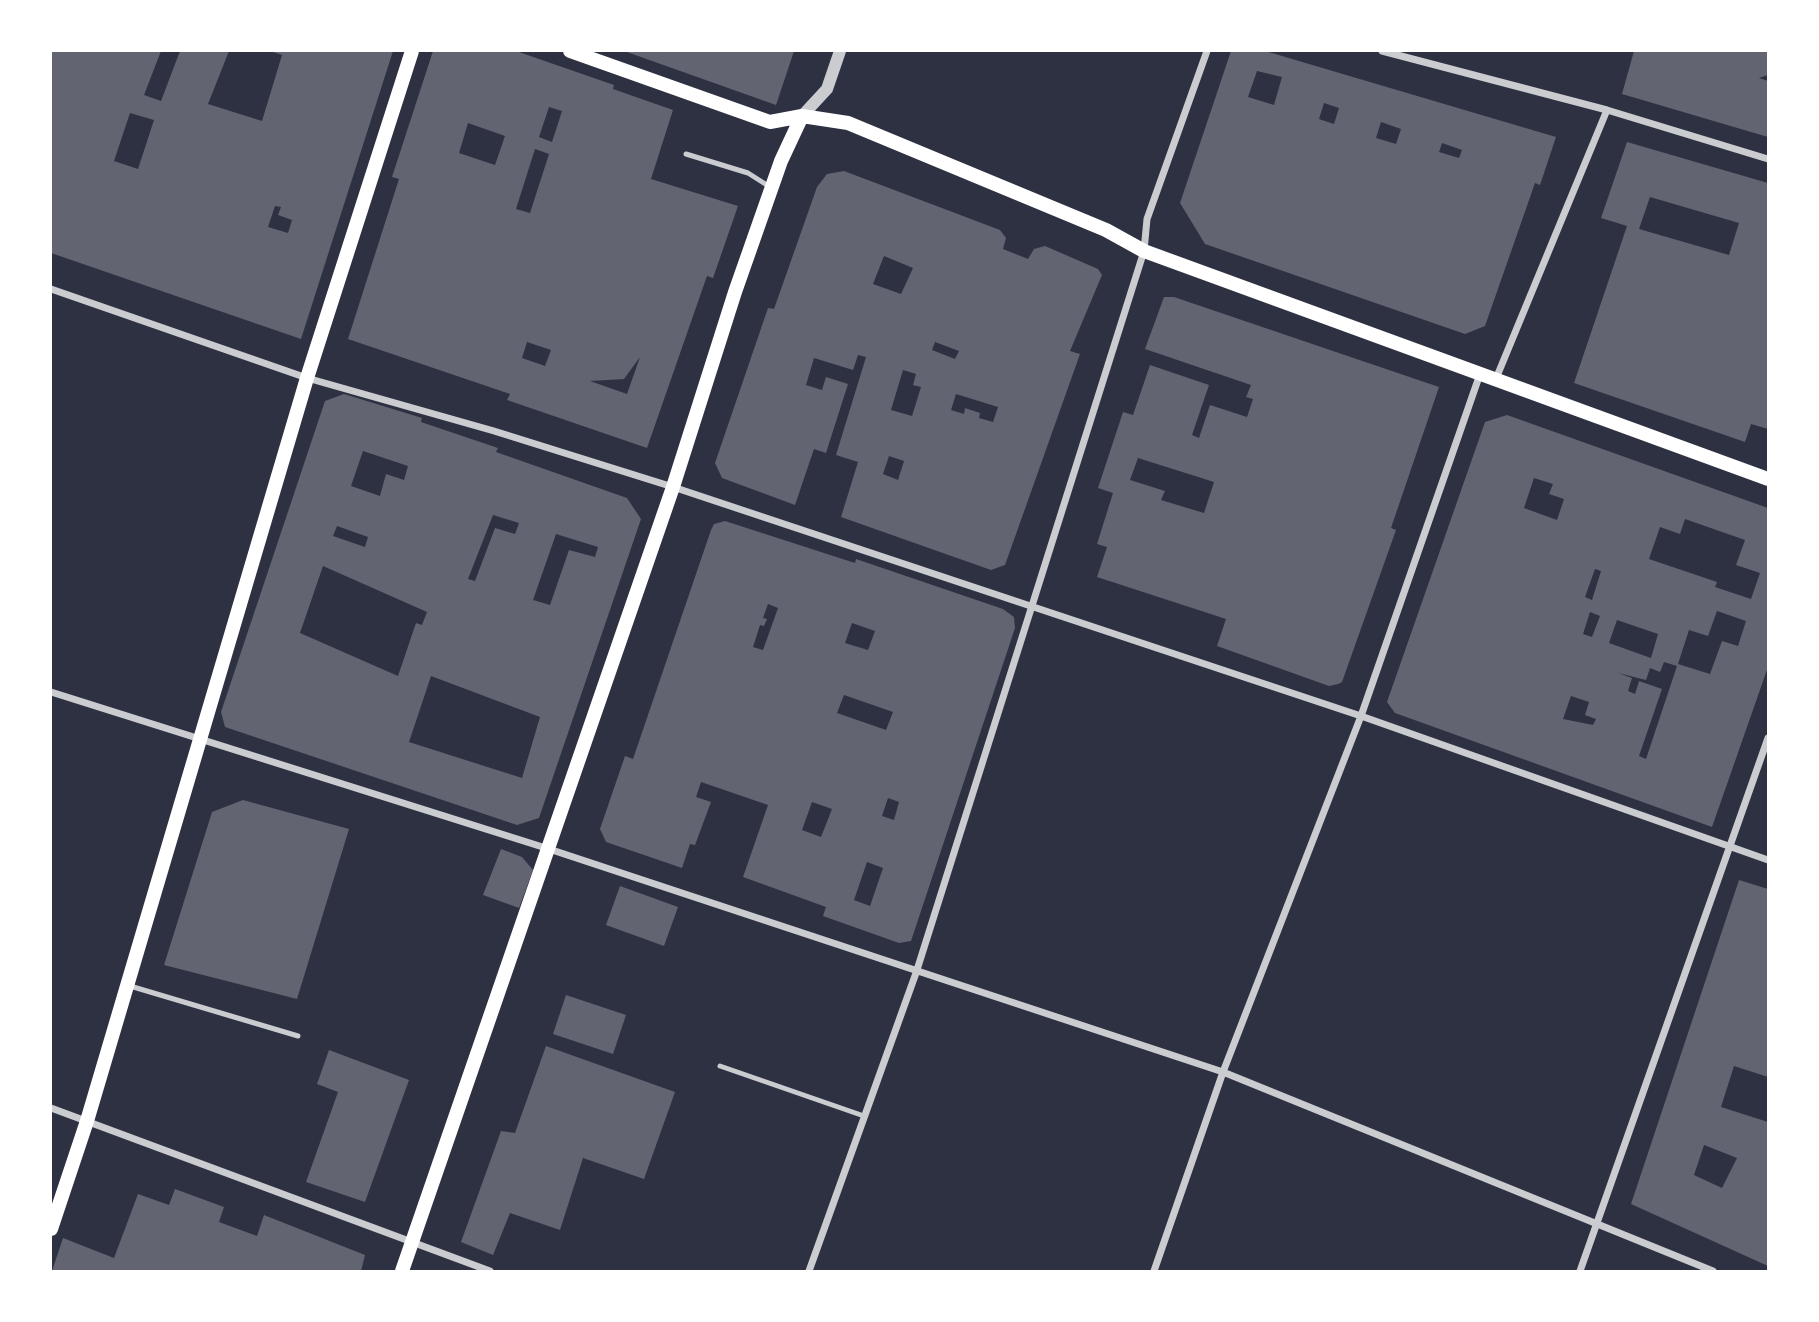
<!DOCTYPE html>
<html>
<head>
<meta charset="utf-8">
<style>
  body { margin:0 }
  #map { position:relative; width:1819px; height:1322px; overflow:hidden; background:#2d3142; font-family:Spectral,serif }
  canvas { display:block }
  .frame { position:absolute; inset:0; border:52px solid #fff; pointer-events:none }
</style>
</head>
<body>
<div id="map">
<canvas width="1819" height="1322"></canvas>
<div class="frame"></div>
</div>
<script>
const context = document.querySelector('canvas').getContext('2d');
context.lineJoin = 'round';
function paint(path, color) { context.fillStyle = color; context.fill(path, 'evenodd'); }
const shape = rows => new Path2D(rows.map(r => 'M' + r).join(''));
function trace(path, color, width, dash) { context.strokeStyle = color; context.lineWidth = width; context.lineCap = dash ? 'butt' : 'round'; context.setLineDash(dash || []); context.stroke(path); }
paint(shape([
  [51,51,161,51,144,95,161,101,180,51,229,51,208,104,262,121,282,55,270,51,393,51,301,339,51,253],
  [130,113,154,120,138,169,114,161],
  [275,206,281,207,278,215,292,220,288,233,268,227],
  [433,51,516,51,614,85,613,89,673,110,651,179,738,206,713,278,707,276,647,448,507,400,510,394,348,339,399,179,392,177],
  [549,107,562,111,552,142,539,137],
  [468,123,505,136,495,165,459,153],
  [535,149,549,154,530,213,516,209],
  [527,342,551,350,545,366,522,358],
  [640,357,627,394,590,381,624,379],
  [624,51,794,51,776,105],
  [1231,51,1265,51,1556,137,1540,185,1535,183,1485,326,1465,334,1205,244,1180,203],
  [1257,71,1282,77,1274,105,1248,97],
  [1324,103,1339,108,1334,124,1319,119],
  [1381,122,1401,129,1396,144,1376,138],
  [1442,143,1462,150,1459,158,1439,152],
  [1634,51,1768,51,1768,75,1759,78,1768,81,1768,137,1622,94],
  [1627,142,1768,183,1768,429,1751,424,1745,442,1574,383,1627,226,1601,218],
  [1650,197,1739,223,1729,255,1639,229],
  [844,171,1000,230,1006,238,1003,249,1028,259,1034,249,1045,246,1098,269,1102,275,1070,351,1080,354,1005,565,991,570,841,517,858,462,836,455,866,357,858,355,853,370,814,358,806,385,822,390,826,377,848,384,826,453,814,449,795,505,722,478,715,463,768,308,774,309,817,187,827,174],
  [884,256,913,268,901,294,873,284],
  [935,342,959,351,955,359,932,350],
  [903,370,916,374,913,385,921,387,912,416,891,410],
  [956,394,998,407,993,422,979,418,980,413,965,408,964,414,951,410],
  [889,456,904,461,898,480,883,474],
  [1164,297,1174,297,1439,387,1391,528,1396,530,1342,682,1338,684,1329,686,1217,646,1226,619,1097,577,1107,547,1097,544,1113,493,1098,488,1123,412,1133,415,1150,365,1209,385,1192,435,1199,438,1210,405,1247,417,1253,399,1246,397,1251,385,1145,349],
  [1138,458,1214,482,1204,513,1161,500,1165,491,1130,480],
  [344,394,422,418,421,422,498,448,496,452,627,498,641,519,539,818,517,825,225,727,221,712,325,401],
  [363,451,408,466,404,480,386,474,380,496,351,486],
  [493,515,519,523,515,534,495,528,475,581,468,579],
  [337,526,368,537,365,547,333,536],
  [556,534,598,547,595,557,569,550,550,605,533,600],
  [323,566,427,612,422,625,416,623,398,676,300,633],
  [431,676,540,717,522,778,409,742],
  [1507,415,1768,508,1768,667,1712,827,1395,713,1387,702,1485,422],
  [1534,478,1553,484,1549,494,1564,499,1557,520,1524,508],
  [1685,519,1745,540,1736,565,1760,573,1751,599,1715,587,1717,582,1649,559,1660,527,1680,534],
  [1595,569,1601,571,1592,600,1585,597],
  [1717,611,1746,621,1738,646,1722,641,1710,674,1678,664,1689,630,1708,636],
  [1590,612,1600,616,1592,637,1583,634],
  [1617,620,1658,634,1651,658,1609,643],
  [1664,662,1677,666,1646,759,1639,756,1662,689,1639,681,1635,694,1628,691,1632,678,1618,673,1646,680,1650,668,1660,672],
  [1571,696,1589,702,1585,715,1596,719,1593,725,1563,719],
  [725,521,855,563,856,559,1003,609,1014,617,1015,628,911,941,899,943,823,916,826,907,743,877,768,805,701,782,696,797,711,802,695,845,690,844,682,868,606,842,600,829,625,756,633,759,711,530,714,524],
  [768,604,778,608,763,650,753,647,760,625,764,626,767,619,763,618],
  [852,623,875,631,868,650,845,643],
  [844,695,893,712,886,730,837,713],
  [888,798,899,802,894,820,882,816],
  [812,802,832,809,821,837,802,830],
  [867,862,883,868,870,906,854,900],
  [243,800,349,829,297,999,164,965,212,812],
  [501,849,522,857,533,870,519,908,483,895],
  [1739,880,1768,889,1768,1077,1734,1066,1721,1107,1768,1122,1768,1266,1631,1204],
  [1704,1145,1737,1158,1722,1188,1694,1175],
  [620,886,678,907,664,946,606,925],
  [566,995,626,1015,613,1054,553,1034],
  [546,1046,675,1092,644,1179,583,1158,560,1230,510,1213,493,1255,461,1242,501,1131,515,1133],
  [329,1050,409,1080,365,1202,306,1182,338,1092,317,1084],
  [175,1189,224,1207,219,1222,257,1236,264,1215,365,1255,361,1271,52,1271,63,1238,114,1258,138,1194,169,1205]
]), '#626471');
trace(shape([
  [686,154,748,173,770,187],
  [130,986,298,1036],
  [720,1066,864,1116]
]), '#caccd0', 5);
trace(shape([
  [1382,51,1607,110,1768,159],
  [51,289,307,378,494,431,673,487,1361,716,1768,860],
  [1495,381,1607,110],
  [51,692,549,849,1223,1072,1713,1271],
  [51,1108,490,1271],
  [809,1271,916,973,1144,251,1147,219,1207,51],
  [1154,1271,1223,1072,1361,716,1480,374],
  [1580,1271,1768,738]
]), '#caccd0', 7);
trace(shape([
  [802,116,827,89,840,51]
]), '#caccd0', 12);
trace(shape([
  [570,51,770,122,802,116,848,123,1106,230,1144,251,1768,479],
  [51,1229,87,1121,307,378,412,51],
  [402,1271,673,487,735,292,781,161,802,116]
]), '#fff', 14);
</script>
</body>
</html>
